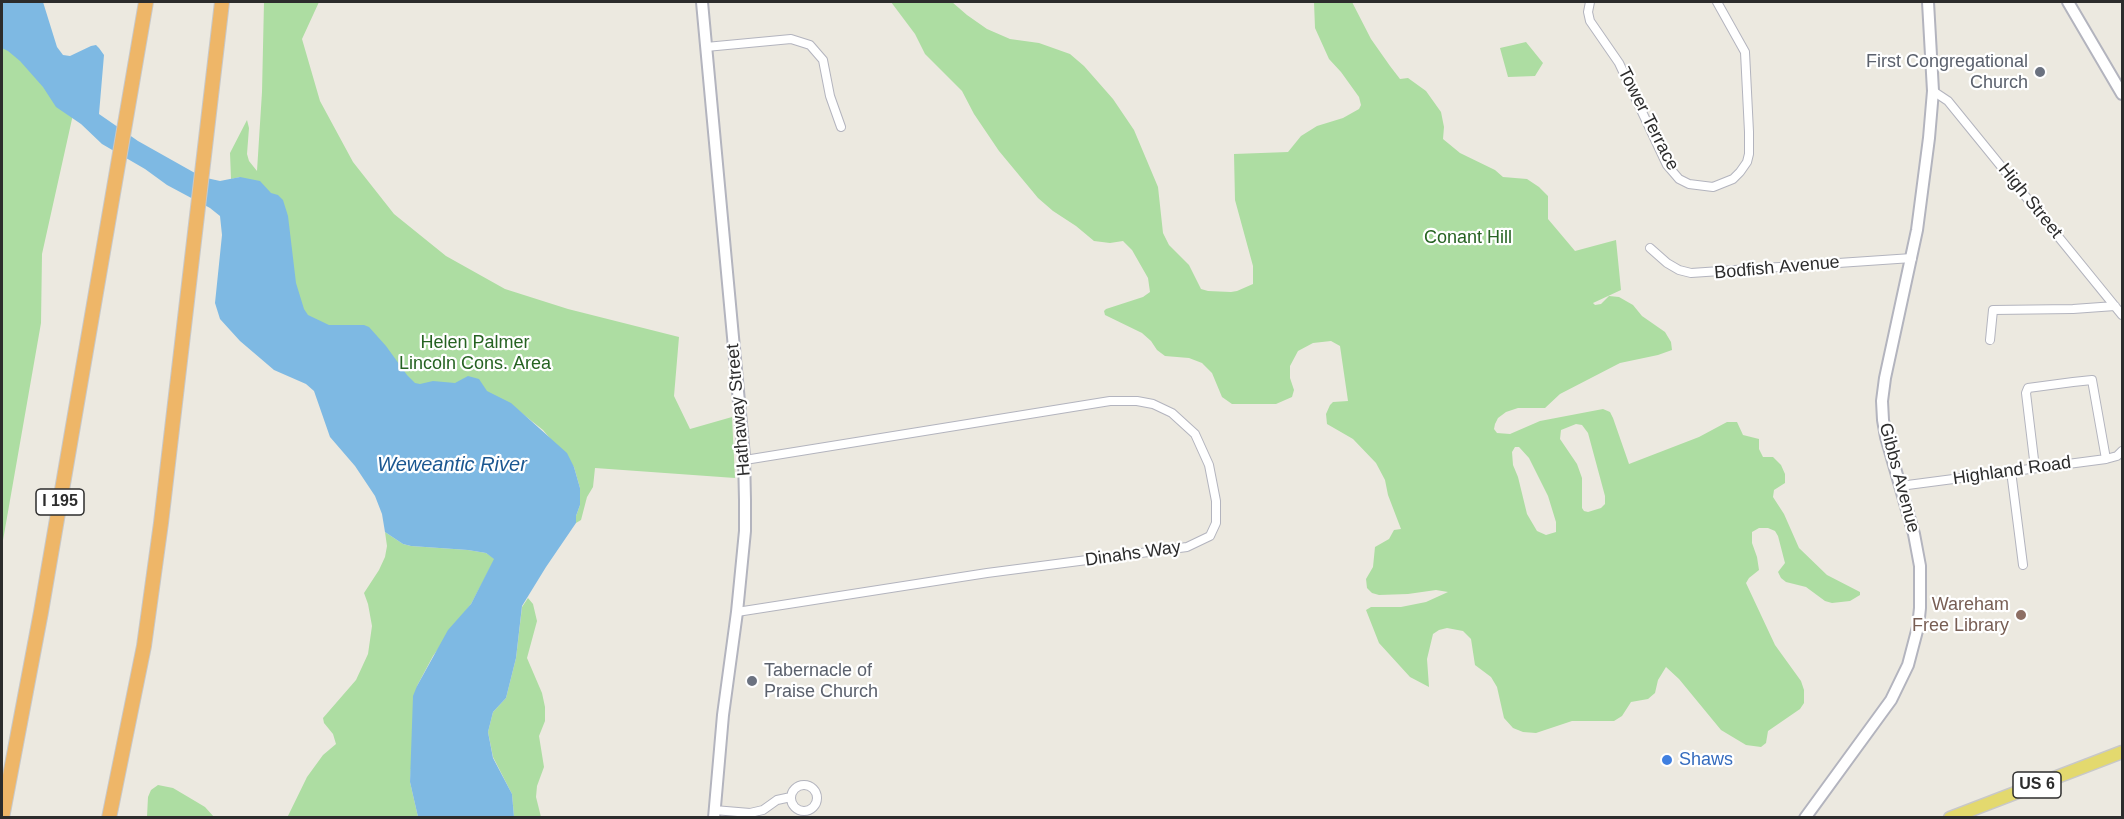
<!DOCTYPE html>
<html>
<head>
<meta charset="utf-8">
<style>
  body { margin:0 }
  #map { position:relative; width:2124px; height:819px; overflow:hidden; background:#ece9e0; font-family:Arial,sans-serif }
  canvas { display:block }
  .frame { position:absolute; inset:0; border:3px solid #2c2c2c; pointer-events:none }
</style>
</head>
<body>
<div id="map">
<canvas width="2124" height="819"></canvas>
<div class="frame"></div>
</div>
<script>
const context = document.querySelector('canvas').getContext('2d');
context.lineJoin = 'round';
function paint(path, color) { context.fillStyle = color; context.fill(path, 'evenodd'); }
const shape = rows => new Path2D(rows.map(r => 'M' + r).join(''));
function trace(path, color, width, dash) { context.strokeStyle = color; context.lineWidth = width; context.lineCap = dash ? 'butt' : 'round'; context.setLineDash(dash || []); context.stroke(path); }
function label(font, color, halo, rows, align = 'center') {
  context.font = font + ' Arial,sans-serif'; context.lineWidth = 4.5; context.setLineDash([]); context.textBaseline = 'middle'; context.strokeStyle = halo; context.fillStyle = color; for (const [text, x, y, turn = 0] of rows) {
    context.save(); context.translate(x, y); context.rotate((+turn || 0) * Math.PI / 180); context.textAlign = isNaN(turn) ? turn : align; if (halo) context.strokeText(text, 0, 0); context.fillText(text, 0, 0); context.restore();
  }
}
paint(shape([
  [264,2,319,2,302,39,320,101,353,162,394,214,446,256,505,289,568,309,679,337,674,396,690,429,732,417,735,478,595,468,593,487,587,497,581,520,576,523,576,516,580,505,580,488,574,467,543,430,519,411,510,438,307,324,240,177,231,179,230,153,247,120,249,128,247,154,249,161,257,171,262,92],
  [891,2,952,2,967,15,987,29,1010,39,1039,43,1070,54,1084,66,1113,99,1134,130,1158,187,1163,233,1169,245,1189,265,1201,289,1208,291,1231,292,1237,291,1253,284,1253,266,1235,200,1234,154,1288,152,1301,136,1317,126,1343,118,1359,109,1361,105,1359,97,1341,72,1329,59,1315,28,1314,2,1352,2,1371,39,1390,66,1400,79,1408,78,1426,91,1441,112,1444,127,1443,139,1460,153,1495,170,1503,177,1527,179,1539,187,1548,196,1548,219,1575,251,1616,240,1621,290,1593,303,1595,305,1601,304,1609,296,1619,297,1633,305,1642,316,1665,332,1671,342,1672,350,1658,355,1620,363,1560,394,1545,408,1518,408,1506,412,1498,418,1495,424,1494,429,1497,433,1510,434,1540,421,1603,409,1610,412,1613,418,1629,464,1699,437,1727,422,1737,422,1743,435,1759,439,1759,449,1763,457,1773,457,1781,465,1785,474,1785,483,1774,490,1773,497,1784,514,1799,548,1827,575,1860,592,1860,595,1850,601,1832,603,1825,601,1806,587,1786,582,1781,578,1778,572,1785,563,1778,536,1775,531,1768,528,1759,528,1752,532,1752,543,1757,557,1759,570,1749,578,1746,583,1775,645,1801,681,1804,690,1804,703,1800,709,1768,731,1766,743,1761,747,1746,745,1721,730,1679,679,1666,667,1658,680,1655,693,1648,699,1631,702,1622,716,1614,721,1572,721,1536,733,1523,732,1513,728,1504,718,1497,687,1491,677,1475,665,1471,639,1463,631,1447,628,1439,630,1433,634,1427,659,1429,687,1410,677,1379,643,1366,610,1371,607,1401,607,1426,602,1448,592,1436,590,1408,594,1379,595,1372,593,1367,588,1366,579,1373,567,1375,547,1389,539,1394,530,1401,529,1388,495,1385,480,1376,463,1353,439,1327,424,1326,414,1330,405,1333,402,1348,401,1340,346,1331,341,1313,343,1298,351,1290,366,1290,378,1294,390,1292,397,1276,404,1232,404,1222,397,1212,373,1202,363,1189,358,1165,356,1157,350,1151,341,1142,333,1105,315,1104,311,1106,309,1143,297,1150,292,1148,278,1132,250,1123,241,1110,243,1094,241,1076,226,1053,211,1038,198,999,151,974,114,962,91,925,54,915,34],
  [1576,424,1582,425,1588,433,1605,496,1605,504,1601,508,1588,512,1584,511,1582,508,1582,478,1577,464,1560,439,1561,430],
  [1515,447,1519,447,1529,458,1548,496,1556,522,1556,532,1546,535,1537,531,1527,514,1518,477,1513,465,1512,452],
  [1526,42,1543,63,1535,76,1508,77,1500,48],
  [2,44,84,65,42,254,41,323,2,546],
  [385,532,403,544,411,546,468,550,486,553,495,559,471,604,433,656,417,686,410,782,418,817,287,818,307,777,323,755,336,744,333,734,324,723,323,718,356,680,368,654,372,626,368,604,364,593,379,570,385,557,387,546],
  [528,598,533,604,537,621,527,658,542,693,545,707,545,721,539,736,544,767,537,786,536,797,541,817,514,817,512,794,493,757,488,732,493,712,506,698,516,658,522,607],
  [158,785,173,788,195,801,205,807,214,817,147,817,148,797,151,790]
]), '#addda2');
paint(shape([
  [2,2,43,2,57,47,63,55,70,56,91,46,96,45,99,48,104,55,99,114,138,141,202,177,220,181,240,177,260,181,271,193,278,195,283,200,288,216,296,283,304,309,308,315,329,325,364,325,369,327,386,346,407,375,415,383,420,384,433,381,455,383,468,376,479,379,487,391,511,403,567,453,574,467,580,488,580,505,576,516,576,523,546,567,522,606,516,658,506,698,493,712,488,732,493,758,512,794,514,817,418,817,410,782,413,696,417,686,448,630,471,604,494,559,486,553,468,550,411,546,403,544,385,532,382,514,375,496,355,466,330,437,314,391,306,384,274,370,240,341,220,319,215,303,222,235,220,216,210,208,167,185,145,169,102,144,81,124,56,107,43,87,20,61,8,51,2,48]
]), '#7eb9e3');
const street = shape([
  [1590,2,1588,12,1590,21,1619,63,1667,165,1679,179,1689,184,1713,187,1733,179,1740,172,1747,162,1749,154,1749,132,1745,52,1717,2],
  [706,47,791,39,810,45,823,60,830,96,841,127],
  [1933,91,1948,101,2122,315],
  [1650,248,1667,263,1679,270,1691,273,1912,258],
  [1990,340,1993,310,2073,309,2115,306],
  [2035,468,2026,393,2028,388,2073,382,2092,380,2106,459],
  [2011,471,2023,565],
  [1900,486,2106,459,2117,456,2122,451],
  [737,612,987,573,1187,547,1210,536,1216,523,1216,501,1209,465,1195,434,1172,413,1153,404,1137,401,1110,401,745,460],
  '791 798a13 13 0 1 1 26 0a13 13 0 1 1-26 0Z',
  [714,810,750,813,763,810,777,800,791,797]
]);
const secondary = shape([
  [702,2,744,456,745,500,745,531,737,612,723,715,714,818],
  [2068,2,2122,94],
  [1805,818,1891,700,1908,665,1918,627,1920,608,1920,566,1914,534,1886,437,1883,420,1882,401,1885,378,1917,230,1929,138,1933,91,1928,2]
]);
const primary = shape([
  [1950,818,2122,752]
]);
const highway = shape([
  [2,818,41,612,146,2],
  [109,818,144,646,161,523,222,2]
]);
trace(street, '#b3b4be', 10);
trace(secondary, '#b3b4be', 14);
trace(primary, '#c8c8c8', 15);
trace(highway, '#c8c8c8', 16);
trace(street, '#fff', 8);
trace(secondary, '#fff', 10);
trace(primary, '#e3d96e', 12);
trace(highway, '#eeb668', 14);
for (const [x, y, r, color] of [
  [2040,72,6,"#6b7280"],
  [2021,615,6,"#8d6e63"],
  [752,681,6,"#6b7280"],
  [1667,760,6,"#3f7fe0"]
]) { const dot = new Path2D(); dot.arc(x, y, r, 0, 2 * Math.PI); context.fillStyle = color; context.fill(dot); trace(dot, '#fff', 2); }
for (const [x, y, w] of [
  [60,502,48],
  [2037,785,48]
]) { const box = new Path2D(); box.roundRect(x - w / 2, y - 13, w, 26, 4.5); context.fillStyle = '#fff'; context.fill(box); trace(box, '#2c2c2c', 1.5); }
label('bold 16px', '#2c2c2c', null, [
  ["I 195",60,502],
  ["US 6",2037,785]
]);
label('18px', '#5b616d', '#fff', [
  ["First Congregational",2028,62],
  ["Church",2028,83],
  ["Tabernacle of",764,671,"left"],
  ["Praise Church",764,692,"left"]
], 'right');
label('18px', '#2c2c2c', '#fff', [
  ["Tower Terrace",1648,119,63],
  ["High Street",2030,201,51],
  ["Bodfish Avenue",1777,268,-5],
  ["Hathaway Street",739,410,-95],
  ["Highland Road",2012,471,-8],
  ["Gibbs Avenue",1899,478,75],
  ["Dinahs Way",1133,554,-8]
]);
label('18px', '#266322', '#fff', [
  ["Conant Hill",1468,238],
  ["Helen Palmer",475,343],
  ["Lincoln Cons. Area",475,364]
]);
label('18px', '#785e54', '#fff', [
  ["Wareham",2009,605],
  ["Free Library",2009,626]
], 'right');
label('18px', '#366cbe', '#fff', [
  ["Shaws",1679,760]
], 'left');
label('italic 20px', '#1b5791', '#fff', [
  ["Weweantic River",452,465]
]);
</script>
</body>
</html>
